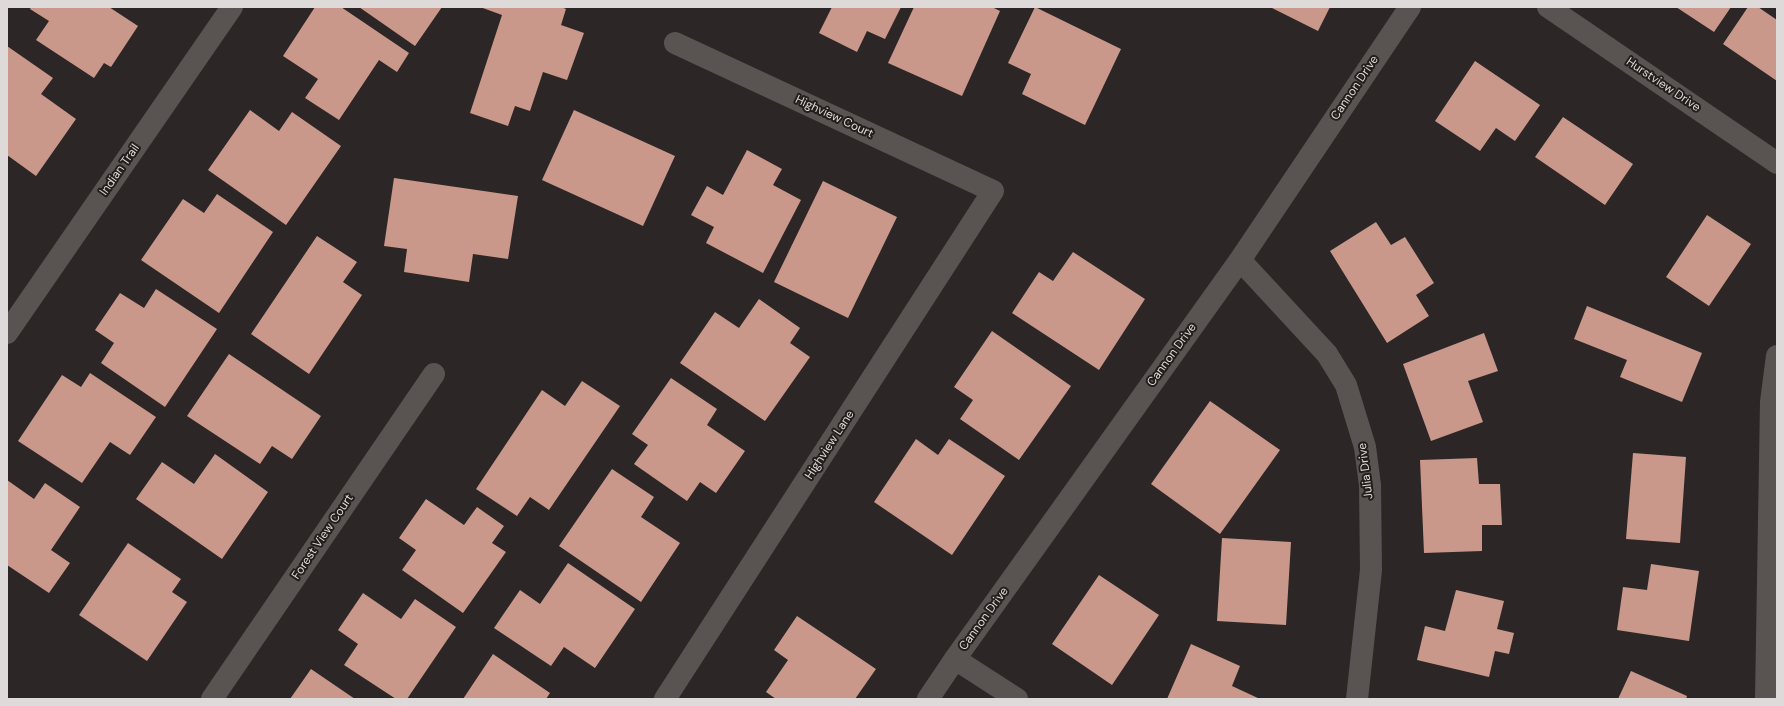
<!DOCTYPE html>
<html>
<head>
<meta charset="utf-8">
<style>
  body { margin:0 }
  #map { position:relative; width:1784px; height:706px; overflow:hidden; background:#2c2726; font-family:"DM Sans",sans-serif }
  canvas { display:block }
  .frame { position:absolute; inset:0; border:8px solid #dedad9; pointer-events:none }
</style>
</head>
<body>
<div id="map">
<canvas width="1784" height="706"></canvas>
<div class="frame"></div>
</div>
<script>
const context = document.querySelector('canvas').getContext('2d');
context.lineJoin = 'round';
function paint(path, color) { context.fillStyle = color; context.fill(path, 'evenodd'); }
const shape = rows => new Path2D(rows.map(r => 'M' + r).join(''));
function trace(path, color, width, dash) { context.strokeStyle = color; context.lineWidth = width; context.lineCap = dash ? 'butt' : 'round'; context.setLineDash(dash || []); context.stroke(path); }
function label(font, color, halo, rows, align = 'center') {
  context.font = font + ' "DM Sans",sans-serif'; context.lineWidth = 4; context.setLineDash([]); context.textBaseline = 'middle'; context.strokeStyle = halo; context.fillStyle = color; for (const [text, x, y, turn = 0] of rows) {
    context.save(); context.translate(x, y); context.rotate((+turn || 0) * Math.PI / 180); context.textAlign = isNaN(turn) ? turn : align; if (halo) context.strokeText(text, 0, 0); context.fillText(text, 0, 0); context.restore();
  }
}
paint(shape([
  [31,7,109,7,138,26,111,67,104,63,94,78,36,40,49,21,30,9],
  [315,7,341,7,409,53,397,72,379,60,339,120,305,98,318,79,283,56],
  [359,7,442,7,415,46],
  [480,7,561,7,566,9,561,25,584,33,567,80,543,72,530,111,515,106,508,126,470,113,502,15],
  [832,7,901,7,885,39,867,31,857,52,819,33],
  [914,7,992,7,1000,11,962,96,888,63],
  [1035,7,1121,49,1085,125,1022,94,1031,74,1008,63],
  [1270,7,1330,7,1318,31],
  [1676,7,1731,7,1714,32],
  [1748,7,1758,7,1777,20,1777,81,1723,44],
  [7,46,53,78,41,94,76,119,36,176,7,155],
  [1475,61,1540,105,1515,141,1496,128,1480,151,1435,121],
  [250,110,279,131,292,112,341,146,286,225,208,170],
  [574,110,675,156,643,226,542,180],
  [1563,117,1633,164,1605,205,1535,157],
  [747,150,782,169,773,185,801,200,763,273,706,243,714,227,691,215,707,186,723,195],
  [394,178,518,196,508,259,473,254,469,282,404,272,407,249,384,246],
  [823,181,897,217,848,318,774,282],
  [217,194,273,232,219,313,141,260,183,199,204,213],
  [1707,215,1751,244,1709,306,1666,277],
  [1376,222,1391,245,1405,237,1434,283,1416,295,1429,316,1387,343,1330,251],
  [317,236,357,262,343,282,362,295,309,374,251,334],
  [1073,252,1145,299,1099,370,1012,313,1039,272,1053,281],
  [156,289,217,329,165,407,101,363,114,343,95,330,120,293,144,308],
  [759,299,800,328,790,343,810,357,765,421,680,363,715,312,739,328],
  [1587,306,1702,353,1682,402,1620,377,1627,360,1574,339],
  [992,331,1071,386,1019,460,960,419,973,400,954,387],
  [1484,333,1498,371,1468,381,1483,422,1431,441,1403,364],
  [229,354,321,416,292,459,272,446,260,464,187,416],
  [90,373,156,417,130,455,110,442,82,483,18,441,62,375,81,387],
  [671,378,717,409,707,425,745,451,716,493,700,482,687,501,634,464,648,445,632,434],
  [582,381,620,406,549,510,530,497,517,516,476,489,542,390,565,406],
  [1210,401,1280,450,1220,534,1151,484],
  [916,439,938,455,949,439,1005,476,952,555,874,502],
  [1633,453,1686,457,1680,543,1626,539],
  [215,454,268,492,222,559,136,499,162,462,194,484],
  [1477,458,1479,484,1500,484,1502,525,1482,525,1482,551,1424,553,1420,460],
  [612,469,654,497,641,517,680,543,641,602,559,546],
  [7,480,34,499,45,483,80,507,51,550,70,563,49,593,7,565],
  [426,499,464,525,477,507,504,526,492,543,506,552,463,613,402,570,416,550,399,538],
  [1222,538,1291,542,1286,625,1217,621],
  [128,543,181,579,172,592,187,602,147,661,79,615],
  [568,563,635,609,595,668,564,647,551,666,494,628,520,590,540,604],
  [1651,564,1699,571,1689,641,1617,630,1623,587,1647,590],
  [1099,575,1159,615,1112,685,1052,644],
  [1456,590,1504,601,1497,629,1514,633,1509,654,1495,651,1489,677,1417,660,1425,626,1445,631],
  [363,593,401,619,415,599,456,627,407,699,396,699,344,665,358,644,338,630],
  [797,616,876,669,855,699,776,699,766,692,788,660,774,650],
  [1191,644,1240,666,1232,686,1260,699,1167,699],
  [493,654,550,693,546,699,463,699],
  [311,669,355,699,290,699],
  [1631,671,1687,696,1686,699,1618,699]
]), '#c9988b');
trace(shape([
  [1240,260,1327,354,1346,385,1365,447,1370,485,1371,570,1357,699],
  [7,333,232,7],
  [955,659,1017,699],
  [212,699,434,374],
  [665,699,993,191,675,43],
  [1766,699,1771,402,1777,356]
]), '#595452', 22);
trace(shape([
  [1548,7,1777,163],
  [928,699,955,659,1240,260,1410,7]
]), '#595452', 22);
label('12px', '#dedad9', '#231e1c', [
  ["Hurstview Drive",1663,85,34],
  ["Cannon Drive",1355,88,-56],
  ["Highview Court",834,117,25],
  ["Indian Trail",120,170,-55],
  ["Cannon Drive",1172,355,-54],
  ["Highview Lane",830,445,-57],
  ["Julia Drive",1366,471,-97],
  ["Forest View Court",323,537,-56],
  ["Cannon Drive",984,619,-54]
]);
</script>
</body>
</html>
